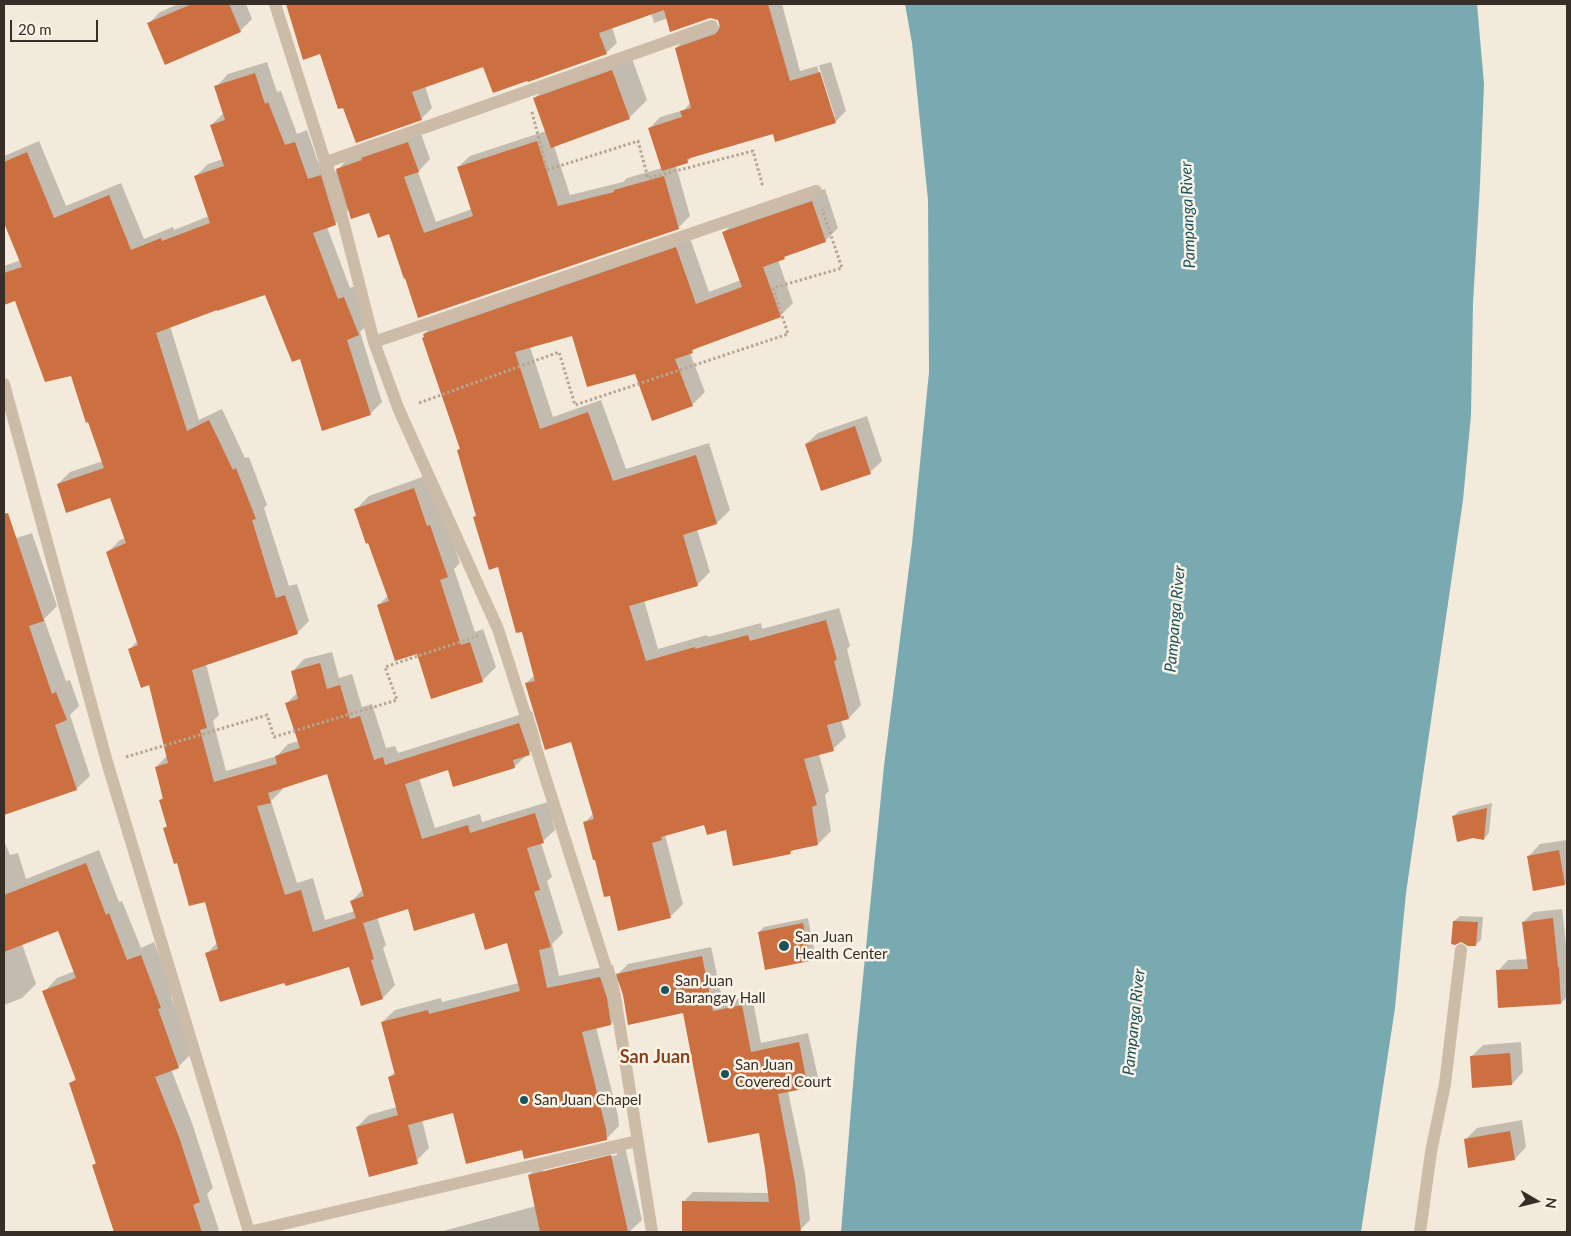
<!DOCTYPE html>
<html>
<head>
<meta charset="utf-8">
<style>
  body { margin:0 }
  #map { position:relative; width:1571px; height:1236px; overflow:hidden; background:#f3eadb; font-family:Lato,sans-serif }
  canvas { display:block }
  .frame { position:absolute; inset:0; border:5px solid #382e28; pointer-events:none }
  .north { position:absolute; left:1511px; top:1176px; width:50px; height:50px; -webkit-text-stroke:4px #faf4e8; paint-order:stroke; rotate:98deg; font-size:14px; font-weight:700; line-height:20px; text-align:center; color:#382e28 }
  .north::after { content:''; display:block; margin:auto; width:18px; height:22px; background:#382e28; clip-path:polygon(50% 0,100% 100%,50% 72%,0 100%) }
  .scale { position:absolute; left:10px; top:20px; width:88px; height:22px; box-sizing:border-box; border:2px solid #382e28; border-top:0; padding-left:6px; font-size:15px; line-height:18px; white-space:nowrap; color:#382e28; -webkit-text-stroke:4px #faf4e8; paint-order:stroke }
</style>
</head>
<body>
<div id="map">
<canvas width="1571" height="1236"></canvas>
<div class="frame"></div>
<div class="north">N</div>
<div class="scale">20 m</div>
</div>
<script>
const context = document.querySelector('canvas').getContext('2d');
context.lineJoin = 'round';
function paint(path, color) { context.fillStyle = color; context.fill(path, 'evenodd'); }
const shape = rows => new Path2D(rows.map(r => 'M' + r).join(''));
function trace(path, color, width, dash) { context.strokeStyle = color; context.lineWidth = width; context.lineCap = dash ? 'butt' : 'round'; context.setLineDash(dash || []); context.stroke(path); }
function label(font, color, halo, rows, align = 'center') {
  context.font = font + ' Lato,sans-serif'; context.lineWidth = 5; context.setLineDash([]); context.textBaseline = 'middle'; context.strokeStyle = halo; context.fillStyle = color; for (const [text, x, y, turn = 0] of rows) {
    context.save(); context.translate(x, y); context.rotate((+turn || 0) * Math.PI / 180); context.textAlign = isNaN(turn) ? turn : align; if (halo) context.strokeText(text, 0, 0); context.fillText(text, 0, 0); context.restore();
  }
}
paint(shape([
  [905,4,1477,4,1484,84,1480,184,1473,303,1471,415,1463,500,1406,893,1395,1008,1361,1232,841,1232,856,1048,884,766,912,544,929,372,928,200,912,43]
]), '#79aab2');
paint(shape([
  [178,4,246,4,252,19,240,31,149,23,160,12],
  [287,4,399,4,401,8,411,4,782,4,800,71,831,62,846,111,835,122,774,133,693,156,687,162,676,166,690,216,678,228,419,317,390,233,370,211,349,209,335,224,327,227,350,288,357,285,371,321,360,332,382,402,370,414,300,357,266,294,218,308,170,326,199,420,222,409,245,458,249,457,267,505,264,508,289,586,297,584,309,621,297,633,206,664,219,715,213,721,226,771,277,756,288,744,299,741,287,703,298,692,292,672,304,659,332,652,339,678,352,674,362,707,372,704,386,748,395,746,398,753,532,711,541,742,514,767,449,769,419,778,435,828,480,814,482,822,548,802,555,830,541,843,552,877,547,881,563,933,552,944,559,976,613,965,616,976,628,964,711,947,723,1002,752,996,761,1043,808,1033,818,1077,808,1087,788,1091,805,1173,810,1220,800,1230,795,1230,795,1232,683,1232,683,1202,693,1192,769,1193,760,1132,684,1011,624,994,618,981,623,1011,611,1024,596,1027,618,1116,619,1126,607,1138,523,1148,454,1112,422,1120,429,1148,417,1160,357,1127,369,1115,397,1107,389,1077,395,1072,382,1022,395,1010,441,998,442,1002,519,983,508,942,475,911,408,908,377,917,386,945,383,948,395,985,383,998,361,1004,350,965,285,981,207,953,218,942,206,900,178,862,164,828,168,825,160,800,164,797,156,767,168,755,150,683,130,649,138,640,108,552,120,540,125,538,111,497,58,484,70,472,103,461,72,374,16,299,4,303,4,266,21,260,4,220,4,156,39,141,66,206,121,183,144,239,173,227,174,230,209,216,195,177,208,164,223,159,211,125,224,113,216,87,228,74,267,62,277,92,281,91,297,134,307,130,320,168,333,163,335,172,349,158,420,131,430,159,418,172,436,222,472,209,458,167,470,156,546,131,535,98,552,80,630,53,647,100,629,118,554,146,570,195,623,182,627,178,662,168,650,128,660,117,684,110,691,102,676,48,687,37,721,25,719,19,710,17,668,18,654,23,651,13,612,27,617,43,606,53,484,65,425,86,432,108,421,119,321,52,297,31],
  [817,66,819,66,835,117,833,117],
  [328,772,363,889,352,901,355,911,325,920,313,878,297,883,271,801,283,789,282,787],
  [825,189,838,228,825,241,787,254,784,257,778,260,793,303,780,316,697,347,690,353,705,392,692,405,573,334,530,347,553,417,601,400,626,469,709,443,730,510,717,523,697,529,710,572,697,585,644,600,658,649,707,635,708,637,761,623,762,629,839,608,850,646,847,649,861,705,849,718,841,720,846,737,833,749,819,754,829,791,825,795,831,831,818,844,795,848,790,853,727,828,705,823,665,835,683,904,670,917,611,894,584,823,594,813,572,740,526,683,535,675,522,630,498,565,477,515,458,450,461,448,424,334,437,321,689,235,709,292,741,280,723,233,736,220],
  [867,416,882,461,870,472,806,444,818,433],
  [428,475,443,512,460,563,454,569,475,632,483,629,496,667,482,681,418,652,378,605,388,596,369,542,355,510,369,496],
  [32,533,57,606,44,619,66,681,70,680,79,706,70,715,90,776,76,789,4,814,4,542],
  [1492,803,1489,833,1484,839,1453,817,1459,811],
  [1567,840,1567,882,1565,884,1529,856,1540,844],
  [4,841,10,855,18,853,26,879,99,850,119,902,122,901,141,948,154,942,174,994,171,997,192,1053,178,1067,171,1069,192,1123,213,1188,207,1194,219,1230,216,1232,125,1232,93,1165,97,1162,71,1083,76,1078,44,992,57,978,75,971,59,929,22,944,36,984,22,998,4,1005],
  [1562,909,1567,953,1567,997,1561,1003,1498,971,1508,960,1528,959,1523,922,1534,912],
  [1460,916,1483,917,1481,940,1475,945,1454,921],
  [808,918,815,954,810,960,759,932,764,927],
  [1521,1042,1523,1072,1512,1084,1471,1057,1483,1045],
  [1522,1120,1526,1147,1515,1159,1465,1140,1477,1128],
  [624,1143,642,1220,629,1232,442,1232,443,1231,536,1206,529,1175,543,1162],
  [617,1153,617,1155,543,1173,543,1170]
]), '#0003');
paint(shape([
  [192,4,229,4,241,32,165,65,147,23],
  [286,4,768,4,790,81,820,72,836,123,775,142,773,134,687,159,688,163,662,171,648,128,682,117,680,111,691,108,675,48,715,34,718,31,720,27,718,20,710,18,670,32,664,10,599,33,607,54,528,82,527,81,493,93,483,67,412,92,422,120,356,143,343,108,338,109,320,54,303,60],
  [612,70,630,119,551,148,533,98],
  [255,73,265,104,268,102,285,145,295,142,308,179,321,175,336,225,313,233,338,299,344,297,359,335,347,340,371,415,322,431,300,359,292,362,265,295,217,311,217,310,156,333,187,431,209,420,233,470,236,468,256,519,252,520,276,598,285,595,298,634,192,670,207,728,200,730,214,782,277,764,275,756,300,748,285,703,298,699,291,671,320,663,327,689,340,685,350,719,360,716,374,760,383,757,385,765,519,723,530,755,513,760,515,768,453,787,448,770,405,784,422,839,468,825,470,833,535,813,544,843,527,848,540,890,534,892,551,947,539,950,547,988,600,977,607,998,611,1025,582,1032,606,1129,607,1140,524,1159,522,1150,466,1164,453,1113,408,1125,418,1164,369,1177,356,1127,398,1115,388,1077,395,1075,381,1022,428,1010,429,1014,520,991,507,943,485,950,474,913,414,931,408,909,363,923,374,959,371,960,383,999,361,1006,349,967,286,986,284,983,220,1002,205,953,218,949,205,902,189,906,177,863,174,864,163,828,167,827,159,800,163,799,155,767,168,763,149,685,141,688,128,649,138,645,106,552,126,543,110,498,66,513,57,484,104,468,88,422,86,423,71,376,45,382,15,301,4,305,4,273,22,267,4,223,4,162,27,152,54,218,109,195,131,250,161,238,162,241,210,223,194,176,224,166,210,125,225,120,214,86],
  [327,774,364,896,350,901,356,918,313,932,301,890,285,895,257,806,271,803,268,793],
  [537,141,558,206,614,192,614,190,664,176,679,229,418,318,405,278,404,279,389,234,378,238,369,213,351,219,336,169,362,160,361,158,408,142,419,172,404,177,424,233,473,216,457,167],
  [812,201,826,242,784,257,785,259,763,267,781,317,692,350,693,353,675,359,693,406,652,421,635,374,587,387,572,336,515,352,540,429,588,412,613,481,696,455,717,524,683,535,698,586,629,606,646,661,695,647,695,649,748,635,750,641,826,620,837,660,834,661,849,719,827,725,834,751,804,759,817,805,812,807,818,845,790,851,791,854,733,866,726,830,707,835,704,825,661,837,662,840,652,843,671,918,618,931,610,896,604,897,595,860,593,860,583,822,594,819,571,742,545,750,525,683,535,681,522,632,516,633,498,567,489,570,473,517,476,516,457,450,460,449,422,338,424,337,423,334,676,247,696,304,742,287,722,232],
  [855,426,871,474,821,491,805,444],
  [414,488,427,526,430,525,448,577,440,580,461,645,470,642,483,682,431,699,417,654,395,661,377,605,389,601,368,543,366,544,354,509],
  [8,513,44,621,29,626,52,694,56,692,67,720,55,725,77,790,4,815,4,514],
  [1487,808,1484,840,1473,838,1457,842,1452,816],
  [1559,850,1565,885,1533,891,1527,856],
  [86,863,106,915,109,913,127,960,141,955,161,1008,158,1009,179,1068,155,1077,179,1137,200,1202,193,1205,202,1232,114,1232,92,1165,96,1164,69,1083,76,1080,42,991,76,978,58,931,4,952,4,895],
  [1553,918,1558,967,1559,967,1561,1004,1498,1008,1496,970,1528,969,1522,922],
  [1453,921,1478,922,1476,946,1468,946,1461,942,1455,945,1451,944],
  [803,923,810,961,765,970,758,932],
  [702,956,713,1011,742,1005,751,1052,799,1042,808,1088,778,1094,795,1183,801,1232,682,1232,682,1201,769,1202,765,1169,759,1133,708,1143,683,1013,628,1025,623,995,616,974],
  [1510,1053,1512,1085,1472,1088,1470,1056],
  [1510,1131,1515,1160,1468,1168,1464,1139],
  [611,1155,628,1232,540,1232,528,1175]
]), '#cc6f41');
trace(shape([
  [532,112,547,170,638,141,648,178,753,151,763,187],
  [419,403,559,352,575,405,788,334,773,288,842,268,822,209],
  [126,757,267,715,274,737,397,700,385,667,478,636]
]), '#b8a591', 3, [2.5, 2.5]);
trace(shape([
  [275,4,340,209,374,342,399,410,498,629,615,996,652,1232],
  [324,163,712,26],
  [374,342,816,191],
  [4,384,107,762,249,1232],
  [249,1232,637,1141],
  [1420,1232,1431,1152,1445,1084,1461,950]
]), '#ccbba6', 12);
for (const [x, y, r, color] of [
  [784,946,6,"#1b525c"],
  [665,990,5,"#1b525c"],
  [725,1074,5,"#1b525c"],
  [524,1100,5,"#1b525c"]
]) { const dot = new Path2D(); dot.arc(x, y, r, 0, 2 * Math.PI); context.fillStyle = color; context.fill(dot); trace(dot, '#faf4e8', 2); }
label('15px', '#382e28', '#faf4e8', [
  ["San Juan",795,937],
  ["Health Center",795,954],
  ["San Juan",675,981],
  ["Barangay Hall",675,998],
  ["San Juan",735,1065],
  ["Covered Court",735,1082],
  ["San Juan Chapel",534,1100]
], 'left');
label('italic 16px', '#1b525c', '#faf4e8', [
  ["Pampanga River",1188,215,-92],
  ["Pampanga River",1175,619,-85],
  ["Pampanga River",1134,1022,-84]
]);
label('bold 18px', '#8b411c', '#faf4e8', [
  ["San Juan",655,1057]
]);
</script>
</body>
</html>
